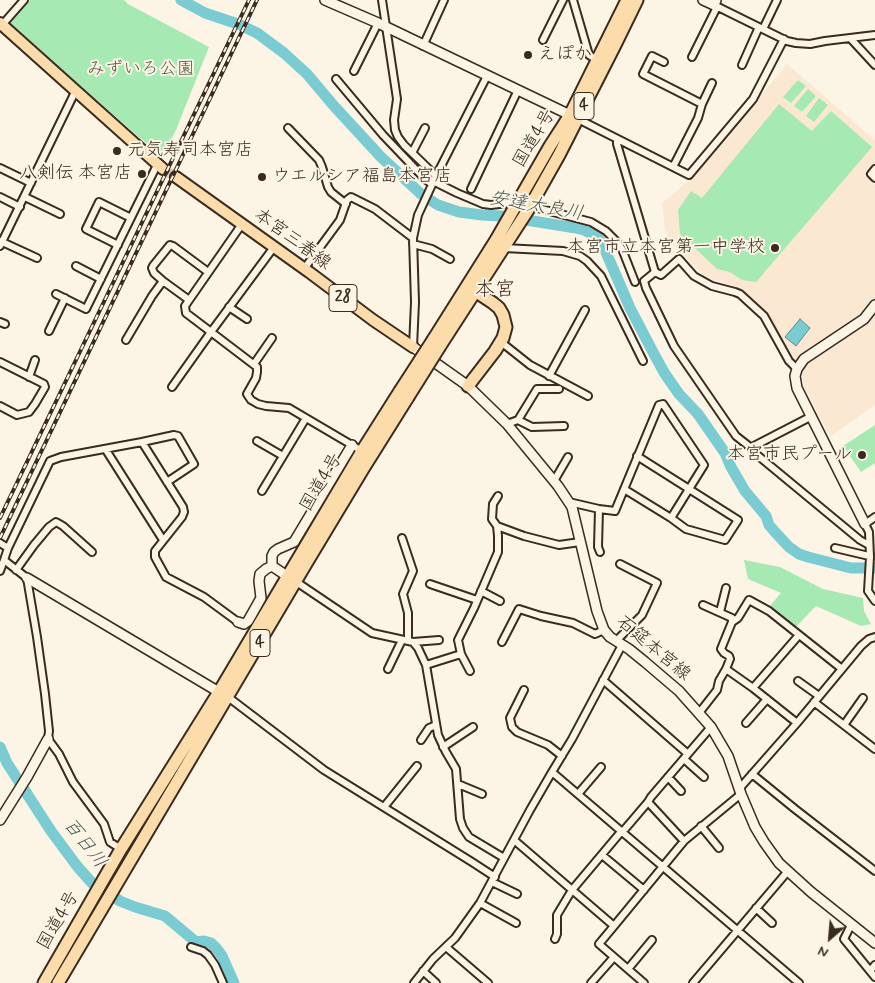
<!DOCTYPE html>
<html>
<head>
<meta charset="utf-8">
<style>
  body { margin:0 }
  #map { position:relative; width:875px; height:983px; overflow:hidden; background:#fcf5e5; font-family:Mynerve,sans-serif }
  canvas { display:block }
  .north { position:absolute; left:805px; top:913px; width:50px; height:50px; -webkit-text-stroke:4px #fcf5e5; paint-order:stroke; rotate:207deg; font-size:14px; font-weight:700; line-height:20px; text-align:center; color:#3b2a1e }
  .north::after { content:''; display:block; margin:auto; width:18px; height:22px; background:#3b2a1e; clip-path:polygon(50% 0,100% 100%,50% 72%,0 100%) }
</style>
</head>
<body>
<div id="map">
<canvas width="875" height="983"></canvas>
<div class="north">N</div>
</div>
<script>
const context = document.querySelector('canvas').getContext('2d');
context.lineJoin = 'round';
function paint(path, color) { context.fillStyle = color; context.fill(path, 'evenodd'); }
const shape = rows => new Path2D(rows.map(r => 'M' + r).join(''));
function trace(path, color, width, dash) { context.strokeStyle = color; context.lineWidth = width; context.lineCap = dash ? 'butt' : 'round'; context.setLineDash(dash || []); context.stroke(path); }
function label(font, color, halo, rows, align = 'center') {
  context.font = font + ' Mynerve,"Klee One",sans-serif'; context.lineWidth = 4; context.setLineDash([]); context.textBaseline = 'middle'; context.strokeStyle = halo; context.fillStyle = color; for (const [text, x, y, turn = 0] of rows) {
    context.save(); context.translate(x, y); context.rotate((+turn || 0) * Math.PI / 180); context.textAlign = isNaN(turn) ? turn : align; if (halo) context.strokeText(text, 0, 0); context.fillText(text, 0, 0); context.restore();
  }
}
paint(shape([
  [787,64,875,140,875,162,866,173,875,186,875,405,830,437,804,386,801,369,767,315,733,286,706,277,683,255,669,240,665,229,662,203,694,176]
]), '#fae8d2');
paint(shape([
  [30,0,124,0,128,4,209,47,176,130,162,157,9,24],
  [798,80,806,86,791,103,783,97],
  [808,89,816,96,802,112,794,106],
  [819,98,828,105,814,122,806,116],
  [779,104,812,131,831,111,872,147,756,282,742,280,730,272,717,269,680,234,678,210,691,191,702,198],
  [875,425,875,463,861,472,843,446],
  [744,560,780,567,823,589,863,598,864,611,871,624,861,626,816,606,795,628,769,607,781,593,748,579]
]), '#a7e9b2');
const water = shape([
  [800,319,810,328,796,346,785,337,800,319]
]);
paint(water, '#7acbd2');
trace(water, '#618b8a', 1);
trace(shape([
  [181,0,205,13,238,24,257,33,284,53,307,74,334,106,381,157,421,194,438,205,459,212,482,215,501,216,576,228,584,230,597,237,602,243,630,308,654,354,665,374,679,394,698,414,725,453,731,467,745,491,766,516,769,525,775,532,789,547,799,554,808,557,851,568,875,568],
  [0,747,7,763,51,831,77,866,92,883,120,901,135,907,165,916,196,942,204,941,211,943,217,949,222,956,234,983]
]), '#7acbd2', 11);
trace(shape([
  [163,169,176,177]
]), '#d5ccbd', 10, [10, 5]);
const street = shape([
  [382,0,397,99,394,120,395,130,398,137,404,145,436,176],
  [573,0,589,55,597,60],
  [714,5,787,41,796,43,810,44,825,41,875,35],
  [2,25,24,0],
  [763,29,777,0],
  [851,39,875,65],
  [543,40,563,0],
  [423,46,444,0],
  [692,57,717,7],
  [664,62,652,56,643,74,702,104],
  [742,65,759,27],
  [354,71,378,23],
  [336,79,383,135,425,179,432,184],
  [576,118,689,175,753,99,784,39],
  [288,128,319,160,322,167,328,187,331,192,346,204],
  [617,139,617,144,655,272,644,281,646,288,674,346,736,436,750,447,754,446,812,416],
  [412,153,425,128],
  [673,167,698,118,702,104,712,83],
  [0,168,31,183],
  [875,169,871,174,875,178],
  [433,181,457,193,483,204,491,205,508,203,518,204],
  [471,189,518,90],
  [0,197,20,207],
  [25,197,60,214],
  [530,206,591,222,606,231,617,242,622,249,635,282],
  [0,241,37,258],
  [413,244,432,249,450,259],
  [118,245,86,229,99,202,131,218],
  [0,246,76,90],
  [274,247,211,332,257,367,257,372,256,378,247,394,251,400,258,404,266,406,289,408,362,451],
  [504,248,563,251,580,256,587,261,601,276,643,361],
  [76,266,101,279],
  [304,269,340,220,347,200,351,197,375,209,413,238],
  [655,272,661,275,679,259,694,276,712,286,735,292,740,294,764,316,789,361,797,369],
  [56,294,86,309,158,163],
  [189,300,163,281,154,273,152,268,153,266,170,245,173,246,208,272],
  [229,307,247,319],
  [0,322,5,324],
  [49,331,65,298],
  [126,340,152,296,163,281],
  [501,342,530,365,588,396],
  [413,347,415,302,413,238,418,215,436,176,487,76],
  [0,362,44,384,45,387,35,404,29,412,17,415,0,406],
  [254,364,272,338],
  [549,376,585,310],
  [29,377,35,360],
  [172,387,211,332,186,313,185,306,242,224],
  [518,420,537,389,559,389],
  [507,424,518,420,532,427,564,426],
  [257,441,283,456],
  [142,442,174,435,178,436,194,464,167,482],
  [750,447,756,454,860,540,869,545],
  [106,450,163,540],
  [554,481,568,457],
  [624,489,671,518,686,529,725,540,738,520,637,456],
  [262,491,306,418],
  [569,502,599,509,615,511,659,405,663,404,704,465,671,518],
  [599,509,598,547,600,552],
  [875,517,865,524,869,532,870,557,868,591,875,601],
  [497,526,492,519,493,504,498,496],
  [402,538,413,571,403,594,408,613,408,641],
  [0,543,8,548,4,560,27,578,37,637,45,694,49,731,48,739,59,754,73,782,104,824,110,842,121,849],
  [8,548,50,461,61,457,142,442,183,507,184,512,182,517,155,551,155,557,166,577,204,597,238,622],
  [835,548,869,556],
  [16,570,34,545,49,527,56,522,63,526,92,552],
  [0,571,4,560],
  [295,581,372,633,413,642,418,648,426,665,438,735,446,752,456,769,460,819,463,828,469,837,504,858],
  [430,584,477,600],
  [481,591,500,601],
  [703,605,732,618,732,622,721,649,724,653,729,656,730,659,726,669],
  [720,612,726,588],
  [732,622,738,618,749,600,769,611,842,669],
  [616,641,642,615,657,583,620,564],
  [413,642,439,640],
  [502,642,519,609,541,616,573,623,595,634,604,630],
  [461,654,470,671],
  [426,665,461,654,458,640,474,608,498,552,498,536,497,526,524,536,559,545,580,542],
  [388,669,402,640],
  [603,680,688,754],
  [798,681,819,696],
  [753,688,799,635],
  [524,690,510,718,512,727,517,732,548,745,562,756],
  [228,697,324,770,472,862,495,877],
  [814,702,875,749],
  [699,713,717,690,719,681,726,669,753,688,797,723],
  [746,723,767,699],
  [844,725,863,698],
  [421,740,429,728,436,725],
  [443,747,473,727],
  [684,759,704,777],
  [552,772,799,983],
  [752,774,795,809,875,871],
  [668,777,681,791],
  [458,784,482,794],
  [739,789,797,723,861,646,869,639,875,637],
  [578,794,601,767],
  [384,807,417,766],
  [701,826,719,848],
  [514,840,614,926,599,944,644,983],
  [684,841,648,802,651,797,711,727],
  [602,855,644,890],
  [492,882,517,894],
  [480,903,516,923],
  [756,908,772,923],
  [851,925,844,939,875,977],
  [614,926,684,841,741,794],
  [555,939,557,934,557,915,572,890,620,833,625,829,648,802],
  [191,947,203,951,208,955,215,965,223,983],
  [446,947,488,983],
  [628,969,652,940],
  [423,971,436,983],
  [870,971,875,965],
  [414,983,433,959,455,938,480,903,530,810,552,772,572,739,622,645],
  [591,983,614,957],
  [693,983,788,871]
]);
const secondary = shape([
  [325,0,378,23,570,115],
  [703,0,714,5,716,0],
  [413,347,468,386,507,424,558,486,572,507,597,611,604,630,610,637,629,649,645,662,679,691,711,727,728,756,741,794,755,827,764,842,779,863,811,892,875,943],
  [865,524,797,388,795,376,797,369,804,359,864,319,875,305],
  [272,566,272,556,274,552,278,549,294,542,352,445],
  [27,578,224,695],
  [238,622,244,624,248,621,261,598,259,581,260,574,266,569,272,566,293,580],
  [0,820,27,777,48,739]
]);
const primary = shape([
  [0,23,163,169],
  [176,177,309,272,373,320,413,347]
]);
const highway = shape([
  [433,340,496,240,550,146,570,115,627,0],
  [440,346,528,210,559,155,615,45,637,0],
  [468,386,495,351,503,338,506,327,503,315,499,308,493,303,469,287],
  [44,983,121,849,219,692,362,451,400,391],
  [58,983,307,562,363,469,408,397]
]);
trace(street, '#3b2a1e', 10);
trace(secondary, '#3b2a1e', 12);
trace(primary, '#3b2a1e', 14);
trace(highway, '#3b2a1e', 15);
trace(street, '#fcf5e5', 6);
trace(secondary, '#fcf5e5', 9);
trace(primary, '#fddcac', 10);
trace(highway, '#fddcac', 11);
const rail = shape([
  [0,518,249,0],
  [0,538,257,0]
]);
trace(rail, '#3b2a1e', 4);
trace(rail, '#fcf5e5', 2, [5.5]);
const highwayBridge = shape([
  [400,391,433,340],
  [408,397,440,346]
]);
trace(highwayBridge, '#3b2a1e', 15, []);
trace(highwayBridge, '#fddcac', 11);
for (const [x, y, r, color] of [
  [528,55,5,"#3b2a1e"],
  [117,151,5,"#3b2a1e"],
  [142,174,5,"#3b2a1e"],
  [262,177,5,"#3b2a1e"],
  [775,248,5,"#3b2a1e"],
  [862,455,5,"#3b2a1e"]
]) { const dot = new Path2D(); dot.arc(x, y, r, 0, 2 * Math.PI); context.fillStyle = color; context.fill(dot); trace(dot, '#fcf5e5', 2); }
for (const [x, y, w] of [
  [584,106,20],
  [343,298,28],
  [260,643,20]
]) { const box = new Path2D(); box.roundRect(x - w / 2, y - 13.5, w, 27, 4); context.fillStyle = '#fcf5e5'; context.fill(box); trace(box, '#3b2a1e', 1); }
label('bold 16px', '#3b2a1e', null, [
  ["4",584,106],
  ["28",343,298],
  ["4",260,643]
]);
label('18px', '#3b2a1e', '#fcf5e5', [
  ["えぽか",538,55],
  ["元気寿司本宮店",127,151],
  ["八剣伝 本宮店",132,174,"right"],
  ["ウエルシア福島本宮店",272,177],
  ["本宮市立本宮第一中学校",765,248,"right"],
  ["本宮市民プール",852,455,"right"]
], 'left');
label('18px', '#565a43', '#fcf5e5', [
  ["みずいろ公園",141,70]
]);
label('18px', '#3b2a1e', '#fcf5e5', [
  ["国道4号",535,139,-59],
  ["本宮三春線",292,240,36],
  ["国道4号",322,483,-59],
  ["石筵本宮線",653,649,40],
  ["国道4号",59,921,-60]
]);
label('italic 19px', '#4e5a54', '#fcf5e5', [
  ["安達太良川",536,207,10],
  ["百日川",84,844,52]
]);
label('20px', '#3b2a1e', '#fcf5e5', [
  ["本宮",495,291]
]);
</script>
</body>
</html>
